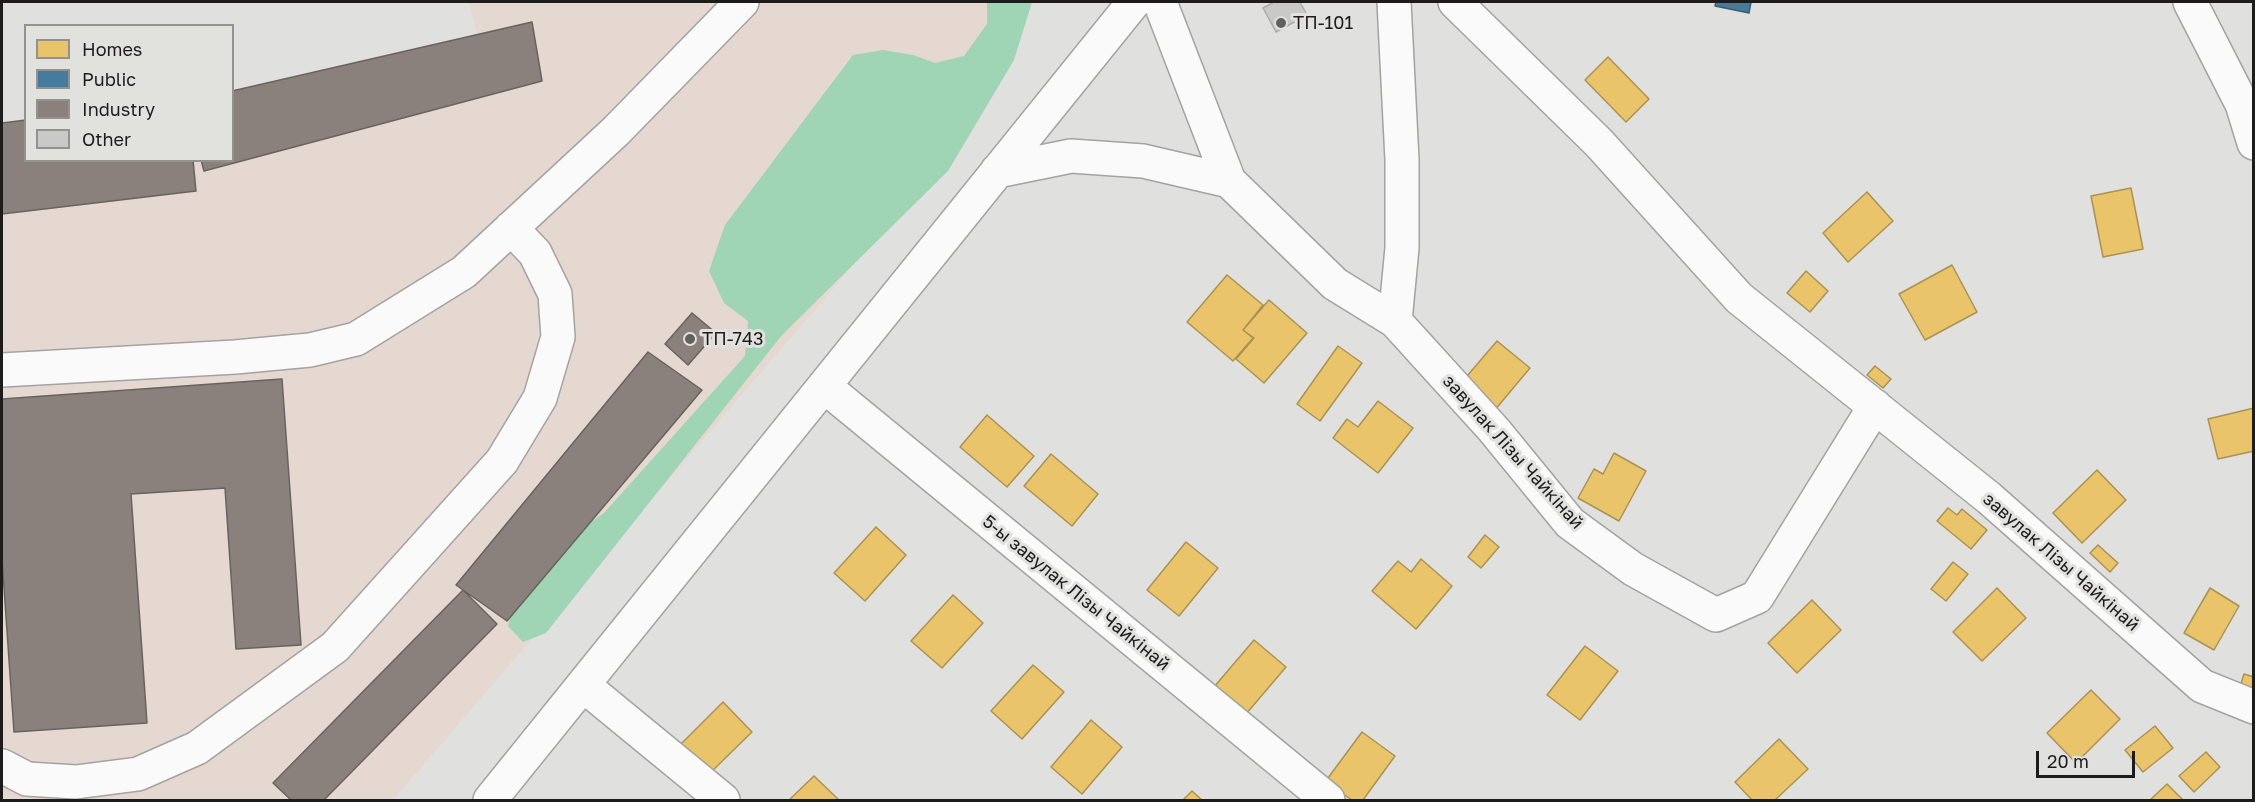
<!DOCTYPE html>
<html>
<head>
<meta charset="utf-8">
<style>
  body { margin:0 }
  #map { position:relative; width:2255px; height:802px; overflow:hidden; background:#e0e0de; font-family:"Golos Text",sans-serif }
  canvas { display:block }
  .frame { position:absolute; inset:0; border:3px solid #1d1c1b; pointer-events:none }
  .legend { position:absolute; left:24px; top:24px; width:210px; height:138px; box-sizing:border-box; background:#e1e1dd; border:2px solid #93928f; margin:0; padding:8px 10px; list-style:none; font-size:18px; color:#1d1c1b }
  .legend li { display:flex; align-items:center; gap:12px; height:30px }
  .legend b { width:30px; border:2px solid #93928f }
  .scale { position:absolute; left:2036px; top:751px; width:99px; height:27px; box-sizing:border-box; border:3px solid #1d1c1b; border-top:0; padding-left:8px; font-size:18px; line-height:21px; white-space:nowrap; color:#1d1c1b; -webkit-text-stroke:4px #e1e1dd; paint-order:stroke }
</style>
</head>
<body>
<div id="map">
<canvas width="2255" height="802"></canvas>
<div class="frame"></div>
<ul class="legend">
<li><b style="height:16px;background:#e9c46a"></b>Homes</li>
<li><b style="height:16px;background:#457b9d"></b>Public</li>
<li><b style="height:16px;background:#8a817c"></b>Industry</li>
<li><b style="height:16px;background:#c9c9c8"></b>Other</li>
</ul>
<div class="scale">20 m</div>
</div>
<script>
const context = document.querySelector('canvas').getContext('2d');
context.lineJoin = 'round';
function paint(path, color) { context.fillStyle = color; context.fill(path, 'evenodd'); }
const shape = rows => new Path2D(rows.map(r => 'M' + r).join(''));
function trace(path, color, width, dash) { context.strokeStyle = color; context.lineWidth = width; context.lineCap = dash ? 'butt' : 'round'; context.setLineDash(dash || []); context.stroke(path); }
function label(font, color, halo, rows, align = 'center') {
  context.font = font + ' "Golos Text",sans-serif'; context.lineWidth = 6; context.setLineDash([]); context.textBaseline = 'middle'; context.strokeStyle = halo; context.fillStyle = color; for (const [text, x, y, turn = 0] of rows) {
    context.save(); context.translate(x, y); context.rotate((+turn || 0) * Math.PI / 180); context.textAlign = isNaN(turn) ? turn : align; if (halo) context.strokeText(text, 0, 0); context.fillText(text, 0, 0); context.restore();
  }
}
paint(shape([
  [469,2,1030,2,910,199,393,800,2,800,2,123,25,120,26,160,232,160,233,91,477,35]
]), '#e4d8d0');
paint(shape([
  [987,2,1032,2,1014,60,948,171,782,335,546,633,523,642,508,626,514,598,551,550,604,513,745,356,748,321,724,303,709,271,725,225,853,55,883,50,913,55,935,63,964,56,987,24]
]), '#9fd4b4');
const homes = shape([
  [1608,57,1649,99,1626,122,1585,80,1608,57],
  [2131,188,2143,249,2103,257,2091,196,2131,188],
  [1867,192,1893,221,1848,262,1823,233,1867,192],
  [1952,265,1977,312,1925,340,1899,294,1952,265],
  [1806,271,1828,291,1810,312,1787,293,1806,271],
  [1227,275,1263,305,1243,330,1253,338,1233,361,1187,322,1227,275],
  [1269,300,1307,333,1264,383,1236,359,1254,338,1243,330,1269,300],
  [1497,341,1530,368,1494,411,1461,383,1497,341],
  [1338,346,1362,363,1320,421,1297,404,1338,346],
  [1875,366,1891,379,1883,388,1867,375,1875,366],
  [1378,401,1413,428,1378,473,1333,438,1347,419,1358,427,1378,401],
  [2254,408,2254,451,2218,459,2208,419,2254,408],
  [987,415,1034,456,1007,487,960,447,987,415],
  [1614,453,1646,471,1619,521,1578,498,1594,469,1603,474,1614,453],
  [1051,454,1098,494,1072,526,1024,486,1051,454],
  [2097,470,2126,500,2082,543,2053,513,2097,470],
  [1948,508,1957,515,1962,509,1987,530,1971,549,1937,521,1948,508],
  [876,527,906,555,865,601,834,573,876,527],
  [1485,535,1499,547,1481,568,1468,557,1485,535],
  [1186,542,1218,568,1179,616,1147,590,1186,542],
  [2098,545,2118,563,2110,572,2090,553,2098,545],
  [1421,559,1452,586,1416,629,1372,591,1398,561,1411,572,1421,559],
  [1953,562,1968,574,1946,601,1931,589,1953,562],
  [1997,588,2026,618,1982,661,1953,632,1997,588],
  [2210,588,2239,606,2214,650,2184,633,2210,588],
  [953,595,983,623,942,668,911,641,953,595],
  [1812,600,1841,630,1797,673,1768,643,1812,600],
  [1254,640,1286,667,1246,714,1214,687,1254,640],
  [1585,646,1618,671,1580,720,1547,695,1585,646],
  [1033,665,1064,692,1022,739,991,711,1033,665],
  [2244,674,2254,677,2254,692,2240,687,2244,674],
  [2091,690,2120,719,2076,763,2047,733,2091,690],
  [723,702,752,732,708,775,679,746,723,702],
  [1091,720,1122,747,1082,794,1051,767,1091,720],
  [2155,726,2173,748,2143,772,2125,750,2155,726],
  [1362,732,1395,756,1363,800,1352,800,1325,782,1362,732],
  [1779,739,1808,769,1775,800,1752,800,1735,782,1779,739],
  [2206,752,2220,767,2194,792,2179,776,2206,752],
  [814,776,839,800,789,800,814,776],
  [2167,784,2183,800,2150,800,2167,784],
  [1192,791,1202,800,1183,800,1192,791]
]);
paint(homes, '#e9c46a');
trace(homes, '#ac9252', 1.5);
const public = shape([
  [1716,2,1751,2,1749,13,1715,6,1716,2]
]);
paint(public, '#457b9d');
trace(public, '#395e76', 1.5);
const industry = shape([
  [532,22,542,81,204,171,201,160,232,160,232,91,532,22],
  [26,120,26,160,193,160,196,191,2,214,2,123,26,120],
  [692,313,716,333,688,365,665,344,692,313],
  [648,352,702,390,507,621,456,585,648,352],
  [282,379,301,645,236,649,225,488,131,494,147,723,14,732,2,559,2,399,282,379],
  [463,590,497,624,324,800,291,800,273,783,463,590]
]);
paint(industry, '#8a817c');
trace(industry, '#69635f', 1.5);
const building = shape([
  [1274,2,1300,2,1307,15,1276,32,1263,8,1274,2]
]);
paint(building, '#c9c9c8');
trace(building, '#adacab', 1.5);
const minor = shape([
  [1160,2,1229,181,1335,284,1395,321],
  [1394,2,1402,160,1402,248,1395,321,1494,430,1570,523,1633,569,1716,615,1757,597,1875,406],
  [1455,2,1599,143,1739,298,1989,498,2202,686,2254,707],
  [2190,2,2242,104,2254,143],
  [997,171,1071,156,1143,161,1229,181],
  [2,370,235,357,310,350,356,339,464,272,616,131,742,2],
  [824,386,1328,800],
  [583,685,723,800],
  [2,766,27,779,76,782,138,774,197,748,335,647,502,461,540,398,558,337,555,294,535,253,511,228],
  [490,800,1134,2]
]);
trace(minor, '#a4a3a2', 36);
trace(minor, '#fafafa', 33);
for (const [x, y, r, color] of [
  [1281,23,6,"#61615f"],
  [690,339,6,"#61615f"]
]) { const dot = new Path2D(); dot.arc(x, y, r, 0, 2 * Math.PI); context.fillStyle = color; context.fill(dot); trace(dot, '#e1e1dd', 2); }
label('18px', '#1d1c1b', '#e1e1dd', [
  ["ТП-101",1293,23],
  ["ТП-743",702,339]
], 'left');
label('18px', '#1d1c1b', '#e1e1dd', [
  ["завулак Лізы Чайкінай",1513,452,48],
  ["завулак Лізы Чайкінай",2061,562,41],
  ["5-ы завулак Лізы Чайкінай",1076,593,39]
]);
</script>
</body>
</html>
